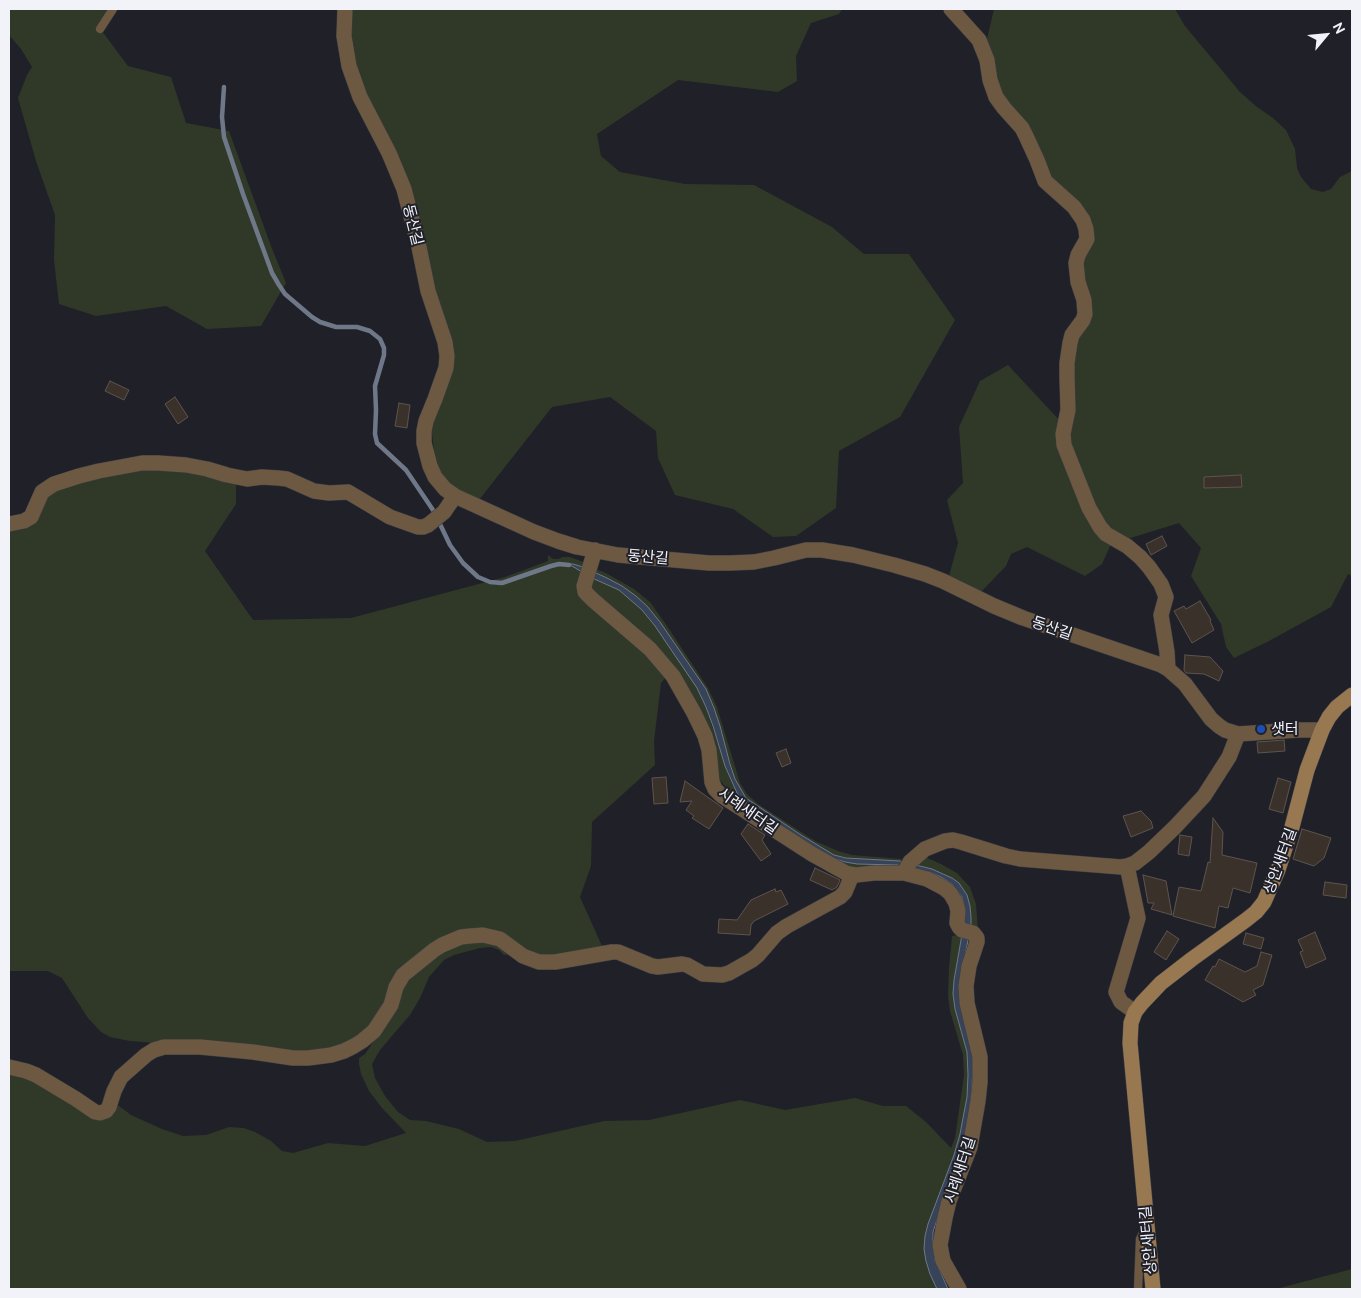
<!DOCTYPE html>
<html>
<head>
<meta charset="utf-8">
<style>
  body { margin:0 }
  #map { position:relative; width:1361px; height:1298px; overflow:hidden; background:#202029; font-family:Ubuntu,sans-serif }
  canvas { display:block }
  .frame { position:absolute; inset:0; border:10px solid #f2f3f9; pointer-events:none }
  .north { position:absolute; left:1301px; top:10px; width:50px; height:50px; -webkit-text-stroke:4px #202029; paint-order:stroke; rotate:62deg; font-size:14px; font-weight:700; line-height:20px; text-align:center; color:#f2f3f9 }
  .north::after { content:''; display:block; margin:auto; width:18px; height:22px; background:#f2f3f9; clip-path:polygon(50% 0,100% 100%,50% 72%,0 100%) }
</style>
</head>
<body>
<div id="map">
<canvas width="1361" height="1298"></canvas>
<div class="frame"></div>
<div class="north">N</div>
</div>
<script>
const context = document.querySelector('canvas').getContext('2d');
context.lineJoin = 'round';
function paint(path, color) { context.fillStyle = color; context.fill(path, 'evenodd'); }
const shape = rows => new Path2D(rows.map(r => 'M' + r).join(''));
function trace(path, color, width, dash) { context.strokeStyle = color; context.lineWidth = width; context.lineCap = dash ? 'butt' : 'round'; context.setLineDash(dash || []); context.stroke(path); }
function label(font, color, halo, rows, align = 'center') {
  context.font = font + ' Ubuntu,"Noto Sans KR",sans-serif'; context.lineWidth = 4; context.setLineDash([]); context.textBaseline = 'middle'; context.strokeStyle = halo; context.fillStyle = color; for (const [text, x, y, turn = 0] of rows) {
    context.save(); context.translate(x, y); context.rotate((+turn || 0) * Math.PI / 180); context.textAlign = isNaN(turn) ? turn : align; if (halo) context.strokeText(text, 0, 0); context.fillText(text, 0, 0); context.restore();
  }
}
paint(shape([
  [9,9,109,9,99,27,128,66,171,77,186,123,229,131,271,246,286,283,261,326,207,329,166,306,96,316,59,304,54,260,55,215,36,161,18,98,27,75,32,67,21,49,9,35],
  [352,9,842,9,839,14,811,23,796,56,797,81,778,92,678,80,597,134,601,156,620,172,685,184,754,185,832,227,864,254,909,254,955,320,900,417,839,451,836,508,796,536,773,537,733,509,675,495,658,458,656,431,610,397,552,407,479,500,452,486,443,476,439,468,435,457,432,434,432,425,452,365,373,110,356,66,352,36],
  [994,9,1175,9,1185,26,1240,92,1257,107,1273,118,1286,130,1295,149,1297,168,1301,177,1311,189,1323,192,1331,189,1340,177,1352,171,1352,576,1348,574,1331,607,1269,641,1234,658,1226,647,1221,624,1191,576,1201,548,1179,523,1124,540,1109,533,1071,459,1069,390,1080,330,1079,270,1090,242,1052,185,999,95,987,39],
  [1008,365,1062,423,1059,429,1112,542,1102,564,1085,576,1027,547,1011,554,1006,566,980,593,961,581,949,576,958,543,947,500,963,483,959,427,980,381],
  [158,467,236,481,236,504,205,551,253,620,351,618,505,577,548,561,548,555,553,559,558,559,563,557,570,557,586,563,581,582,667,676,661,683,654,741,655,765,592,822,591,866,580,897,602,946,554,956,533,955,501,935,432,948,388,1004,360,1038,318,1054,156,1043,130,1041,110,1037,101,1032,88,1018,62,978,48,971,9,971,9,526,42,497,56,487],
  [596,569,606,573,634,589,650,602,665,623,708,688,717,707,740,783,747,794,758,804,815,841,838,851,852,855,902,859,900,861,853,859,834,855,801,835,746,798,735,779,714,708,706,689,692,668,647,606,595,572],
  [592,578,619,590,642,610,655,626,688,672,697,688,706,707,725,766,731,781,743,800,752,807,832,858,845,862,857,864,897,865,894,867,860,870,851,869,844,867,836,864,755,811,732,794,717,777,714,768,714,755,708,734,692,703,674,673,666,663,645,640,592,594,589,588],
  [925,857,941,864,957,873,970,887,976,904,978,930,971,925,969,902,944,874,918,865],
  [957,935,962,936,954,979,953,994,955,1009,967,1052,968,1075,967,1097,960,1134,954,1155,925,1236,930,1274,937,1289,9,1289,9,1070,14,1071,84,1109,115,1103,131,1115,162,1129,183,1136,206,1135,229,1127,244,1128,255,1132,271,1141,282,1151,293,1153,328,1143,365,1146,406,1133,382,1108,369,1091,361,1074,359,1064,359,1058,365,1054,376,1038,398,989,441,949,483,938,513,954,504,955,499,950,491,947,480,948,454,955,444,960,429,977,420,998,410,1015,380,1050,372,1064,375,1078,385,1096,398,1112,410,1120,426,1121,459,1129,487,1142,515,1141,604,1121,649,1120,740,1100,785,1110,855,1098,883,1106,906,1106,926,1122,951,1148,955,1138,964,1075,963,1055,950,1011,948,996,949,968,952,936],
  [1352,1269,1352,1289,1276,1289]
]), '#303927');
const water = shape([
  [565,564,573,564,583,567,607,578,622,586,636,596,647,606,660,622,706,689,714,708,720,726,730,764,735,779,746,798,801,835,834,855,846,858,900,861,932,869,952,878,959,883,967,895,970,906,971,917,971,925,965,956,973,1061,972,1090,966,1137,937,1220,933,1232,933,1243,935,1260,948,1289,937,1289,930,1274,926,1261,924,1249,925,1236,928,1224,954,1155,960,1134,967,1097,968,1075,967,1052,955,1009,953,994,954,980,964,923,965,909,962,897,952,884,941,877,929,872,897,865,857,864,845,862,832,858,752,807,743,800,737,793,725,766,713,726,706,707,697,688,655,626,642,610,619,590,592,578,572,566,565,564]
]);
paint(water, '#374358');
trace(water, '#6f7888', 1);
trace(shape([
  [224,87,222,117,224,137,243,194,272,273,279,285,285,294,312,317,320,322,336,327,357,327,370,331,380,339,384,348,384,355,375,386,376,410,375,434,377,443,406,470,435,513],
  [439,522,450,545,463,563,478,577,490,582,502,583,551,566,559,564,569,565]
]), '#6f7888', 4.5);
const building = shape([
  [110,381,129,390,124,400,105,391,110,381],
  [175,397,188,417,178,424,165,404,175,397],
  [399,403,410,405,407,428,395,426,399,403],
  [1241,475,1242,487,1204,488,1204,477,1241,475],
  [1162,536,1167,546,1151,555,1146,544,1162,536],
  [1200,601,1211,620,1210,621,1214,630,1192,643,1174,611,1184,606,1186,609,1200,601],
  [1185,655,1210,657,1223,671,1219,681,1204,674,1186,673,1184,670,1185,655],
  [1284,740,1285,751,1258,753,1257,742,1284,740],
  [786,749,791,763,782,767,776,753,786,749],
  [666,777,668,803,654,804,652,778,666,777],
  [1278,778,1291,782,1283,813,1269,809,1278,778],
  [685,781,723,808,709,829,692,818,694,816,686,810,692,801,680,802,685,781],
  [1141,811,1151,821,1153,828,1131,837,1123,816,1141,811],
  [1213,818,1223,832,1222,855,1257,863,1250,893,1233,888,1228,908,1219,906,1215,928,1173,916,1179,887,1201,891,1208,862,1210,863,1213,818],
  [748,824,765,835,762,840,771,854,761,861,741,834,748,824],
  [1302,829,1331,838,1324,858,1314,866,1293,859,1302,829],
  [1180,835,1192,837,1189,856,1178,854,1180,835],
  [815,868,840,880,837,887,832,890,810,880,815,868],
  [1143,875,1166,881,1172,915,1151,909,1154,903,1148,903,1143,875],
  [1325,882,1347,885,1346,898,1323,895,1325,882],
  [775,889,776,892,781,890,788,904,754,921,751,925,750,935,718,933,719,919,737,920,751,900,775,889],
  [1167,931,1179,939,1166,960,1154,952,1167,931],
  [1315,932,1326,959,1306,968,1300,952,1303,951,1298,940,1315,932],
  [1246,933,1264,938,1261,949,1243,944,1246,933],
  [1261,952,1272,955,1263,985,1253,990,1256,995,1243,1002,1205,980,1213,966,1215,967,1219,959,1245,972,1257,966,1261,952]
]);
paint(building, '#3a312a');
trace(building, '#5e544d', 1);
const lane = shape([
  [100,29,113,9],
  [1138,1289,1140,1239,1145,1229]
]);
const street = shape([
  [345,9,344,36,349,66,360,97,389,153,404,189,419,247,428,291,445,342,447,356,446,368,435,399,426,421,424,431,424,443,430,466,435,477,445,489,455,496,534,532,558,541,577,547,618,555,709,563,730,563,754,562,774,558,806,550,822,550,853,555,894,565,925,574,943,581,994,606,1023,618,1161,665,1168,669,1185,684,1211,719,1219,726,1225,730,1238,734,1298,730,1322,730],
  [951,9,979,40,987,60,990,80,996,97,1004,108,1022,128,1026,136,1037,160,1045,181,1074,207,1083,220,1086,229,1087,239,1078,255,1076,263,1078,282,1084,300,1085,314,1083,320,1072,335,1070,343,1067,363,1067,377,1068,410,1063,434,1064,445,1089,508,1100,527,1106,534,1127,546,1140,557,1149,567,1161,584,1166,597,1161,615,1167,652,1168,669],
  [9,524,24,521,31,517,42,492,54,484,79,476,99,471,142,463,158,463,186,465,207,469,227,475,247,479,262,477,278,478,287,479,314,491,329,493,348,492,390,517,418,527,423,527,428,525,444,512,455,496],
  [595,550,584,586,585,592,593,600,650,649,673,676,694,713,705,736,709,750,712,782,715,789,722,796,812,854,846,873,856,875,874,873,904,873,927,879,944,888,950,893,956,903,958,911,957,923,959,927,962,930,973,933,977,938,977,942,969,966,966,986,967,1003,980,1057,980,1082,978,1101,970,1147,949,1201,945,1218,940,1245,943,1261,959,1289],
  [1127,866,1138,918,1116,992,1121,1002,1135,1012],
  [904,873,910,862,925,849,945,841,953,840,961,842,1006,856,1020,859,1121,867,1127,866,1135,863,1149,852,1175,827,1204,796,1229,757,1238,734],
  [9,1067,26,1071,36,1075,76,1099,95,1112,100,1113,106,1111,109,1107,114,1091,121,1077,146,1055,154,1050,164,1047,200,1047,253,1052,293,1058,308,1058,331,1055,344,1051,354,1046,362,1041,374,1031,391,1005,396,987,403,975,434,950,442,945,461,937,470,936,483,935,500,939,523,956,539,962,555,962,612,952,618,952,652,966,658,967,682,964,687,965,703,974,722,975,729,973,752,960,758,955,777,933,787,926,840,897,845,892,852,875]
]);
const secondary = shape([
  [1153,1289,1130,1043,1131,1023,1135,1012,1142,1003,1161,983,1192,959,1246,920,1256,912,1264,902,1278,870,1292,827,1307,770,1322,730,1329,717,1337,707,1352,695]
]);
trace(lane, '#3d3e46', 9);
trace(street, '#3d3e46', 16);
trace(secondary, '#3d3e46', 16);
trace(lane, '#6d5941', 8);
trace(street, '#6d5941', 15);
trace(secondary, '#987851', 15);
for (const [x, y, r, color] of [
  [1261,729,5,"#1a4fb4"]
]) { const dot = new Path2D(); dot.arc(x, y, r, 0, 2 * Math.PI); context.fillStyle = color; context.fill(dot); trace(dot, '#202029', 2); }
label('15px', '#f2f3f9', '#202029', [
  ["동산길",413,225,76],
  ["동산길",648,557,5],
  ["동산길",1052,628,19],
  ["시례새터길",748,811,35],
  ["상안새터길",1280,861,-70],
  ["시례새터길",960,1170,-72],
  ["상안새터길",1148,1240,-95]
]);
label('15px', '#f2f3f9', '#202029', [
  ["샛터",1271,729]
], 'left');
</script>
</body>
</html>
